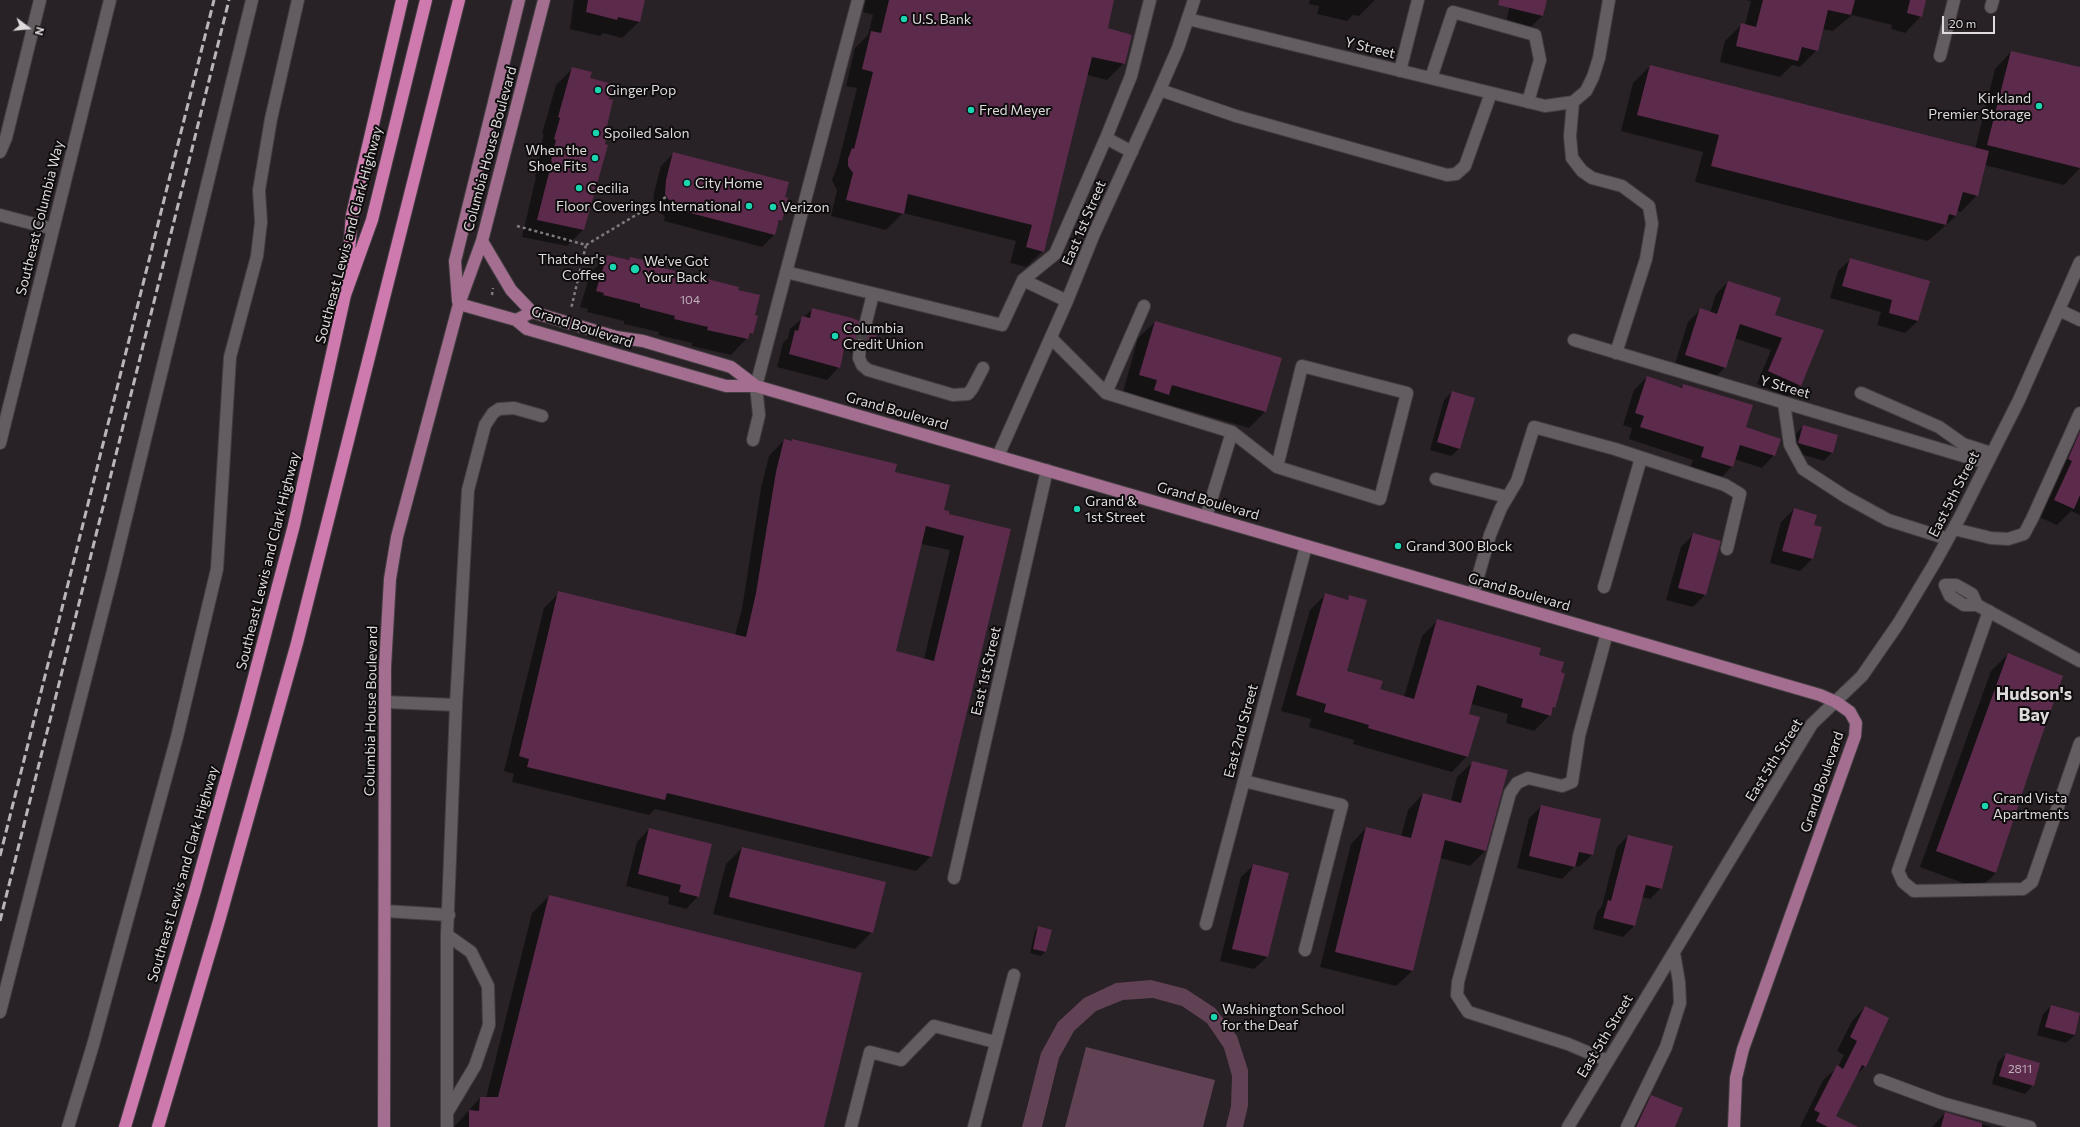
<!DOCTYPE html>
<html>
<head>
<meta charset="utf-8">
<style>
  body { margin:0 }
  #map { position:relative; width:2080px; height:1127px; overflow:hidden; background:#282226; font-family:Commissioner,sans-serif }
  canvas { display:block }
  .north { position:absolute; left:8px; top:8px; width:40px; height:40px; -webkit-text-stroke:3px #0f0c0e; paint-order:stroke; rotate:106deg; font-size:11px; font-weight:700; line-height:16px; text-align:center; color:#dfdbdd }
  .north::after { content:''; display:block; margin:auto; width:14px; height:18px; background:#dfdbdd; clip-path:polygon(50% 0,100% 100%,50% 72%,0 100%) }
  .scale { position:absolute; left:1942px; top:16px; width:53px; height:18px; box-sizing:border-box; border:2px solid #dfdbdd; border-top:0; padding-left:5px; font-size:12px; line-height:14px; white-space:nowrap; color:#dfdbdd; -webkit-text-stroke:3px #0f0c0e; paint-order:stroke }
</style>
</head>
<body>
<div id="map">
<canvas width="2080" height="1127"></canvas>
<div class="north">N</div>
<div class="scale">20 m</div>
</div>
<script>
const context = document.querySelector('canvas').getContext('2d');
context.lineJoin = 'round';
function paint(path, color) { context.fillStyle = color; context.fill(path, 'evenodd'); }
const shape = rows => new Path2D(rows.map(r => 'M' + r).join(''));
function trace(path, color, width, dash) { context.strokeStyle = color; context.lineWidth = width; context.lineCap = dash ? 'butt' : 'round'; context.setLineDash(dash || []); context.stroke(path); }
function label(font, color, halo, rows, align = 'center') {
  context.font = font + ' Commissioner,sans-serif'; context.lineWidth = 4; context.setLineDash([]); context.textBaseline = 'middle'; context.strokeStyle = halo; context.fillStyle = color; for (const [text, x, y, turn = 0] of rows) {
    context.save(); context.translate(x, y); context.rotate((+turn || 0) * Math.PI / 180); context.textAlign = isNaN(turn) ? turn : align; if (halo) context.strokeText(text, 0, 0); context.fillText(text, 0, 0); context.restore();
  }
}
paint(shape([
  [1151,980,1186,989,1215,1008,1237,1036,1248,1070,1248,1106,1243,1127,1226,1127,1231,1106,1232,1076,1224,1048,1207,1023,1182,1006,1153,998,1123,1000,1096,1011,1074,1031,1059,1058,1042,1127,1022,1127,1041,1053,1058,1022,1084,998,1116,983],
  [1086,1047,1215,1080,1203,1127,1065,1127]
]), '#614154');
paint(shape([
  [574,0,644,0,639,22,622,38,603,33,600,36,570,29],
  [866,0,1113,0,1106,29,1124,63,1107,80,1087,75,1043,251,1026,267,1010,263,1016,241,903,213,886,230,831,216,837,190,832,180,838,164,857,88,846,86,855,48,868,35,873,15,863,12],
  [1310,0,1375,0,1359,16,1353,15,1347,21,1317,14,1319,6,1309,4],
  [1511,0,1546,0,1542,16,1526,32,1505,27],
  [1746,0,1925,0,1921,16,1905,33,1891,29,1892,25,1852,15,1833,31,1822,29,1817,50,1800,67,1792,65,1780,77,1720,62,1725,41,1742,24,1745,25,1751,1],
  [2011,52,2080,68,2080,168,2064,185,1985,165,1977,195,1961,212,1957,211,1956,216,1928,241,1695,182,1703,152,1621,131,1633,83,1650,66,1975,149,1995,69],
  [573,68,589,79,605,126,603,145,607,146,583,230,567,246,522,237,536,177,535,177,540,156,538,156,544,134,542,134,556,85],
  [674,153,784,198,781,220,777,224,775,234,762,247,664,221,665,216,656,211,653,207,654,193,661,166],
  [607,256,627,261,630,258,646,265,737,291,754,316,752,333,731,355,692,346,692,343,658,335,659,332,624,324,624,321,587,312,588,309,580,307,591,272],
  [1851,259,1918,321,1905,333,1877,325,1881,312,1830,298,1838,271],
  [1728,282,1774,316,1800,385,1788,397,1757,384,1771,350,1734,338,1725,367,1713,380,1674,367,1688,322,1700,310,1710,313,1716,294],
  [813,309,852,319,872,348,860,360,848,350,845,350,839,367,827,380,777,367,783,343,788,338,790,329],
  [1155,322,1265,412,1249,428,1160,402,1152,411,1138,407,1141,397,1123,392,1138,338],
  [1647,377,1680,388,1683,385,1745,428,1774,455,1762,468,1734,459,1732,466,1720,479,1690,469,1693,460,1629,439,1632,428,1623,425,1634,390],
  [1452,392,1460,448,1451,456,1430,450,1444,400],
  [2080,404,2080,515,2071,511,2057,525,2039,517,2070,426],
  [1803,426,1832,452,1824,461,1790,451,1795,435],
  [784,440,791,442,793,440,894,473,947,515,1009,530,931,856,916,871,655,809,649,815,512,782,514,774,504,771,544,608,559,593,735,635,742,609,761,488,769,456],
  [921,544,950,550,924,659,895,652],
  [1794,509,1812,526,1821,528,1812,559,1800,571,1770,563,1781,522],
  [1694,534,1720,541,1705,595,1693,607,1666,600,1681,547],
  [1326,594,1346,600,1350,597,1345,672,1379,690,1404,697,1422,636,1437,621,1537,655,1560,673,1554,707,1550,715,1534,731,1506,723,1508,714,1471,704,1467,715,1467,756,1452,772,1353,744,1354,740,1309,727,1311,719,1281,711,1310,610],
  [2008,654,2032,761,1996,873,1979,889,1920,867,1991,671],
  [1473,762,1485,851,1470,866,1440,858,1412,971,1396,986,1320,967,1351,844,1366,828,1401,837,1408,810,1423,794,1451,801,1457,777],
  [1542,806,1600,820,1592,855,1579,867,1575,866,1562,879,1517,868,1529,818],
  [649,829,698,896,686,909,668,904,669,897,626,886,637,842],
  [1628,836,1661,888,1650,899,1642,897,1634,926,1623,937,1593,929,1597,912,1602,906,1617,847],
  [742,848,872,932,855,949,713,914,726,864],
  [1254,865,1288,873,1267,957,1254,969,1220,961,1241,877],
  [549,896,823,1127,454,1127,480,1098,486,1098,532,913],
  [1039,927,1050,930,1045,952,1041,956,1030,953,1035,931],
  [2051,1006,2080,1014,2075,1035,2066,1043,2037,1035,2043,1014],
  [1865,1007,1865,1066,1855,1076,1835,1116,1846,1127,1800,1127,1823,1080,1838,1067,1844,1055,1837,1051,1852,1021],
  [2006,1054,2033,1085,2025,1094,1992,1084,1998,1062],
  [1651,1096,1674,1127,1629,1127,1635,1112],
  [1945,1113,1992,1127,1932,1127]
]), '#0007');
paint(shape([
  [588,0,645,0,640,22,618,17,617,20,586,12],
  [889,0,1114,0,1108,28,1132,35,1125,64,1092,57,1044,252,1026,247,1032,225,908,194,904,214,846,200,853,173,848,166,848,159,852,148,854,149,873,72,862,69,871,31,881,33],
  [1499,0,1547,0,1543,16,1498,5],
  [1763,0,1855,0,1851,15,1828,10,1818,51,1802,47,1798,61,1736,46,1741,23,1756,27],
  [1910,0,1926,0,1922,17,1907,13],
  [2011,51,2080,67,2080,168,1987,145],
  [1650,65,1989,151,1978,196,1963,192,1956,216,1949,214,1946,225,1711,166,1719,135,1637,115],
  [572,67,592,72,590,78,613,84,609,99,613,100,607,126,609,126,605,144,608,145,584,230,537,220,552,161,551,161,556,140,554,139,560,118,558,117],
  [673,152,789,182,785,197,788,198,782,221,779,220,775,235,675,209,677,204,668,199,665,194,666,180],
  [607,255,629,260,630,257,648,261,648,264,739,287,738,290,760,295,755,315,758,316,753,334,750,333,748,339,707,330,708,327,674,319,675,316,640,307,640,304,603,295,604,293,596,291],
  [1850,258,1930,281,1918,321,1889,313,1892,300,1842,286],
  [1728,281,1781,298,1775,315,1824,330,1801,386,1768,371,1782,338,1740,324,1726,368,1685,355,1700,308,1717,314],
  [812,308,852,318,859,321,861,327,864,329,868,329,873,324,879,326,873,348,867,347,867,341,861,338,856,338,853,343,846,342,840,368,789,354,795,330,798,331,802,316,810,318],
  [1155,321,1282,358,1266,412,1172,385,1169,395,1154,390,1157,380,1139,375],
  [1647,376,1682,388,1683,384,1753,405,1746,427,1781,439,1775,456,1740,445,1733,467,1701,457,1704,447,1640,427,1644,416,1635,413],
  [1452,391,1475,398,1460,449,1437,442],
  [1803,425,1838,435,1833,453,1798,443],
  [2080,431,2080,495,2074,509,2054,500,2072,461,2068,459],
  [784,439,792,441,792,439,897,464,895,472,950,485,944,510,949,511,949,514,1011,529,932,857,667,793,665,800,527,767,529,759,519,756,558,591,746,637,756,593,776,472],
  [926,526,964,536,934,661,896,651],
  [1794,508,1817,515,1814,525,1822,527,1813,559,1782,551],
  [1693,533,1721,541,1706,595,1678,588],
  [1325,593,1348,600,1349,595,1367,600,1347,671,1383,681,1380,689,1414,699,1437,619,1541,648,1539,655,1564,662,1561,672,1565,674,1555,708,1553,707,1551,716,1521,707,1523,699,1477,685,1469,714,1480,717,1468,757,1368,728,1369,725,1324,712,1326,704,1296,695],
  [2008,653,2063,676,2033,761,1996,873,1936,851],
  [1472,761,1508,770,1486,851,1445,840,1413,971,1335,952,1366,827,1411,838,1423,793,1461,803],
  [1541,805,1601,819,1593,855,1579,852,1575,867,1529,856],
  [649,828,712,844,699,897,679,892,681,885,638,874],
  [1628,835,1673,846,1662,889,1646,885,1635,926,1603,918,1608,900,1611,901],
  [742,847,886,882,873,933,729,897],
  [1253,864,1289,873,1268,957,1232,949],
  [549,895,862,973,824,1127,469,1127,469,1110,479,1111,480,1097,498,1097],
  [1038,926,1052,930,1046,952,1033,949],
  [2051,1005,2080,1013,2075,1035,2045,1027],
  [1865,1006,1889,1018,1866,1067,1862,1065,1836,1116,1858,1127,1828,1127,1816,1121,1820,1113,1814,1110,1837,1065,1843,1069,1857,1041,1850,1037],
  [2006,1053,2040,1063,2034,1086,1999,1076],
  [1651,1095,1683,1108,1675,1127,1636,1127],
  [1945,1112,1982,1123,1982,1127,1941,1127]
]), '#5c2a4b');
trace(shape([
  [860,345,866,322]
]), '#433e41', 12, [12, 6]);
const minor = shape([
  [1991,7,1993,0],
  [1188,19,1545,106,1573,102,1586,91,1593,77,1599,58,1609,0],
  [1940,56,1954,0],
  [1400,71,1418,0],
  [1431,78,1453,12,1535,35,1540,60,1528,102],
  [1160,90,1236,116,1447,175,1456,174,1465,166,1491,93],
  [1573,102,1570,136,1572,158,1582,171,1592,178,1622,186,1649,206,1652,224,1646,259,1616,353],
  [1106,138,1131,76,1150,0],
  [0,152,6,138,40,0],
  [0,215,53,229],
  [786,272,1002,325,1023,280,1055,254,1106,138,1132,152],
  [1023,280,1067,301],
  [2059,310,2080,320],
  [866,322,873,294],
  [1051,338,1106,393,1232,432,1206,517],
  [1574,340,1987,463],
  [860,345,859,358,862,365,868,370,953,395,968,394,972,389,983,368],
  [1106,393,1144,306],
  [1861,393,1939,427,1963,444,1991,453],
  [1784,403,1790,445,1803,469,1846,497,1888,520,1948,539],
  [1232,432,1277,467,1380,499,1407,393,1302,366,1277,467],
  [753,440,759,415,756,386,858,0],
  [0,443,110,0],
  [998,456,1067,301,1094,234,1158,94,1178,48,1194,0],
  [1436,479,1507,497],
  [1954,529,1991,538,2008,539,2024,534,2032,519,2080,413],
  [1604,587,1641,458],
  [1473,594,1490,535,1501,508,1517,481,1534,427,1615,449,1725,485,1740,494,1727,549],
  [1977,605,1972,594,1956,585,1945,585,1950,596,1964,605,1977,605,2080,661],
  [1989,611,1898,871,1903,882,1914,891,2023,889,2032,882,2080,743],
  [1607,633,1579,736,1572,782,1562,786,1528,778,1517,783,1510,793,1458,982,1457,995,1468,1012,1568,1044,1608,1061],
  [385,702,456,705],
  [1244,781,1342,805,1305,950],
  [954,878,1047,470],
  [385,911,449,915],
  [1206,924,1306,546],
  [447,935,471,952,488,986,489,1025,475,1066,447,1113],
  [0,1012,113,571,252,0],
  [1880,1080,1942,1103,2030,1127],
  [68,1127,93,1045,177,737,217,569,230,357,257,256,261,222,259,190,271,119,298,0],
  [447,1127,447,935,456,705,468,490,485,425,493,413,499,409,514,408,542,416],
  [851,1127,870,1052,901,1060,934,1026,995,1042],
  [974,1127,1014,975],
  [1568,1127,1812,724,1862,676,1898,624,1934,564,1960,517,2019,400,2080,262],
  [1627,1127,1666,1047,1680,1003,1679,982,1674,953]
]);
const major = shape([
  [482,241,511,290,532,312],
  [458,301,455,261,519,0],
  [459,304,516,320,527,329,726,386,756,386,1820,695,1836,702,1850,712,1856,723,1855,736,1743,1049,1736,1078,1734,1127],
  [516,320,532,312,616,337,643,341,731,367,756,386],
  [384,1127,385,667,390,579,397,537,459,304,482,241,544,0]
]);
const highway = shape([
  [347,277,352,215,402,0],
  [125,1127,195,891,244,715,294,525,345,295,372,220,426,0],
  [158,1127,219,921,297,643,459,0]
]);
trace(minor, '#423d40', 14);
trace(major, '#423d40', 14);
trace(highway, '#423d40', 14);
trace(shape([
  [517,226,586,245,571,309],
  [586,245,666,197],
  [492,295,493,288]
]), '#807b7e', 2.5, [3, 3]);
trace(minor, '#635c60', 12);
trace(major, '#a36e8f', 12);
trace(highway, '#ce7aaf', 12);
trace(shape([
  [0,856,214,0],
  [0,921,229,0]
]), '#bab6b8', 3, [8, 4]);
for (const [x, y, r, color] of [
  [904,19,4,"#1bd5b1"],
  [598,90,4,"#1bd5b1"],
  [2039,106,4,"#1bd5b1"],
  [971,110,4,"#1bd5b1"],
  [596,133,4,"#1bd5b1"],
  [595,158,4,"#1bd5b1"],
  [687,183,4,"#1bd5b1"],
  [579,188,4,"#1bd5b1"],
  [749,206,4,"#1bd5b1"],
  [773,207,4,"#1bd5b1"],
  [613,267,4,"#1bd5b1"],
  [635,269,5,"#1bd5b1"],
  [835,336,4,"#1bd5b1"],
  [1077,509,4,"#1bd5b1"],
  [1398,546,4,"#1bd5b1"],
  [1985,806,4,"#1bd5b1"],
  [1214,1017,4,"#1bd5b1"]
]) { const dot = new Path2D(); dot.arc(x, y, r, 0, 2 * Math.PI); context.fillStyle = color; context.fill(dot); trace(dot, '#0f0c0e', 1.5); }
label('12px', '#beafb8', null, [
  ["104",690,300],
  ["2811",2020,1069]
]);
label('14px', '#dfdbdd', '#0f0c0e', [
  ["U.S. Bank",912,19],
  ["Ginger Pop",606,90],
  ["Kirkland",2031,98,"right"],
  ["Premier Storage",2031,114,"right"],
  ["Fred Meyer",979,110],
  ["Spoiled Salon",604,133],
  ["When the",587,150,"right"],
  ["Shoe Fits",587,166,"right"],
  ["City Home",695,183],
  ["Cecilia",587,188],
  ["Floor Coverings International",741,206,"right"],
  ["Verizon",781,207],
  ["Thatcher's",605,259,"right"],
  ["Coffee",605,275,"right"],
  ["We've Got",644,261],
  ["Your Back",644,277],
  ["Columbia",843,328],
  ["Credit Union",843,344],
  ["Grand &",1085,501],
  ["1st Street",1085,517],
  ["Grand 300 Block",1406,546],
  ["Grand Vista",1993,798],
  ["Apartments",1993,814],
  ["Washington School",1222,1009],
  ["for the Deaf",1222,1025]
], 'left');
label('14px', '#dfdbdd', '#0f0c0e', [
  ["Y Street",1370,48,14],
  ["Columbia House Boulevard",490,149,-75],
  ["Southeast Columbia Way",40,218,-76],
  ["East 1st Street",1084,223,-67],
  ["Southeast Lewis and Clark Highway",349,235,-75],
  ["Grand Boulevard",582,327,18],
  ["Y Street",1785,387,16],
  ["Grand Boulevard",897,411,16],
  ["East 5th Street",1954,494,-63],
  ["Grand Boulevard",1208,501,16],
  ["Southeast Lewis and Clark Highway",268,561,-76],
  ["Grand Boulevard",1519,592,16],
  ["East 1st Street",986,671,-77],
  ["Columbia House Boulevard",371,711,-89],
  ["East 2nd Street",1241,731,-75],
  ["East 5th Street",1774,760,-58],
  ["Grand Boulevard",1822,782,-71],
  ["Southeast Lewis and Clark Highway",183,874,-74],
  ["East 5th Street",1605,1036,-59]
]);
label('bold 18px', '#dfdbdd', '#0f0c0e', [
  ["Hudson's",2034,694],
  ["Bay",2034,715]
]);
</script>
</body>
</html>
